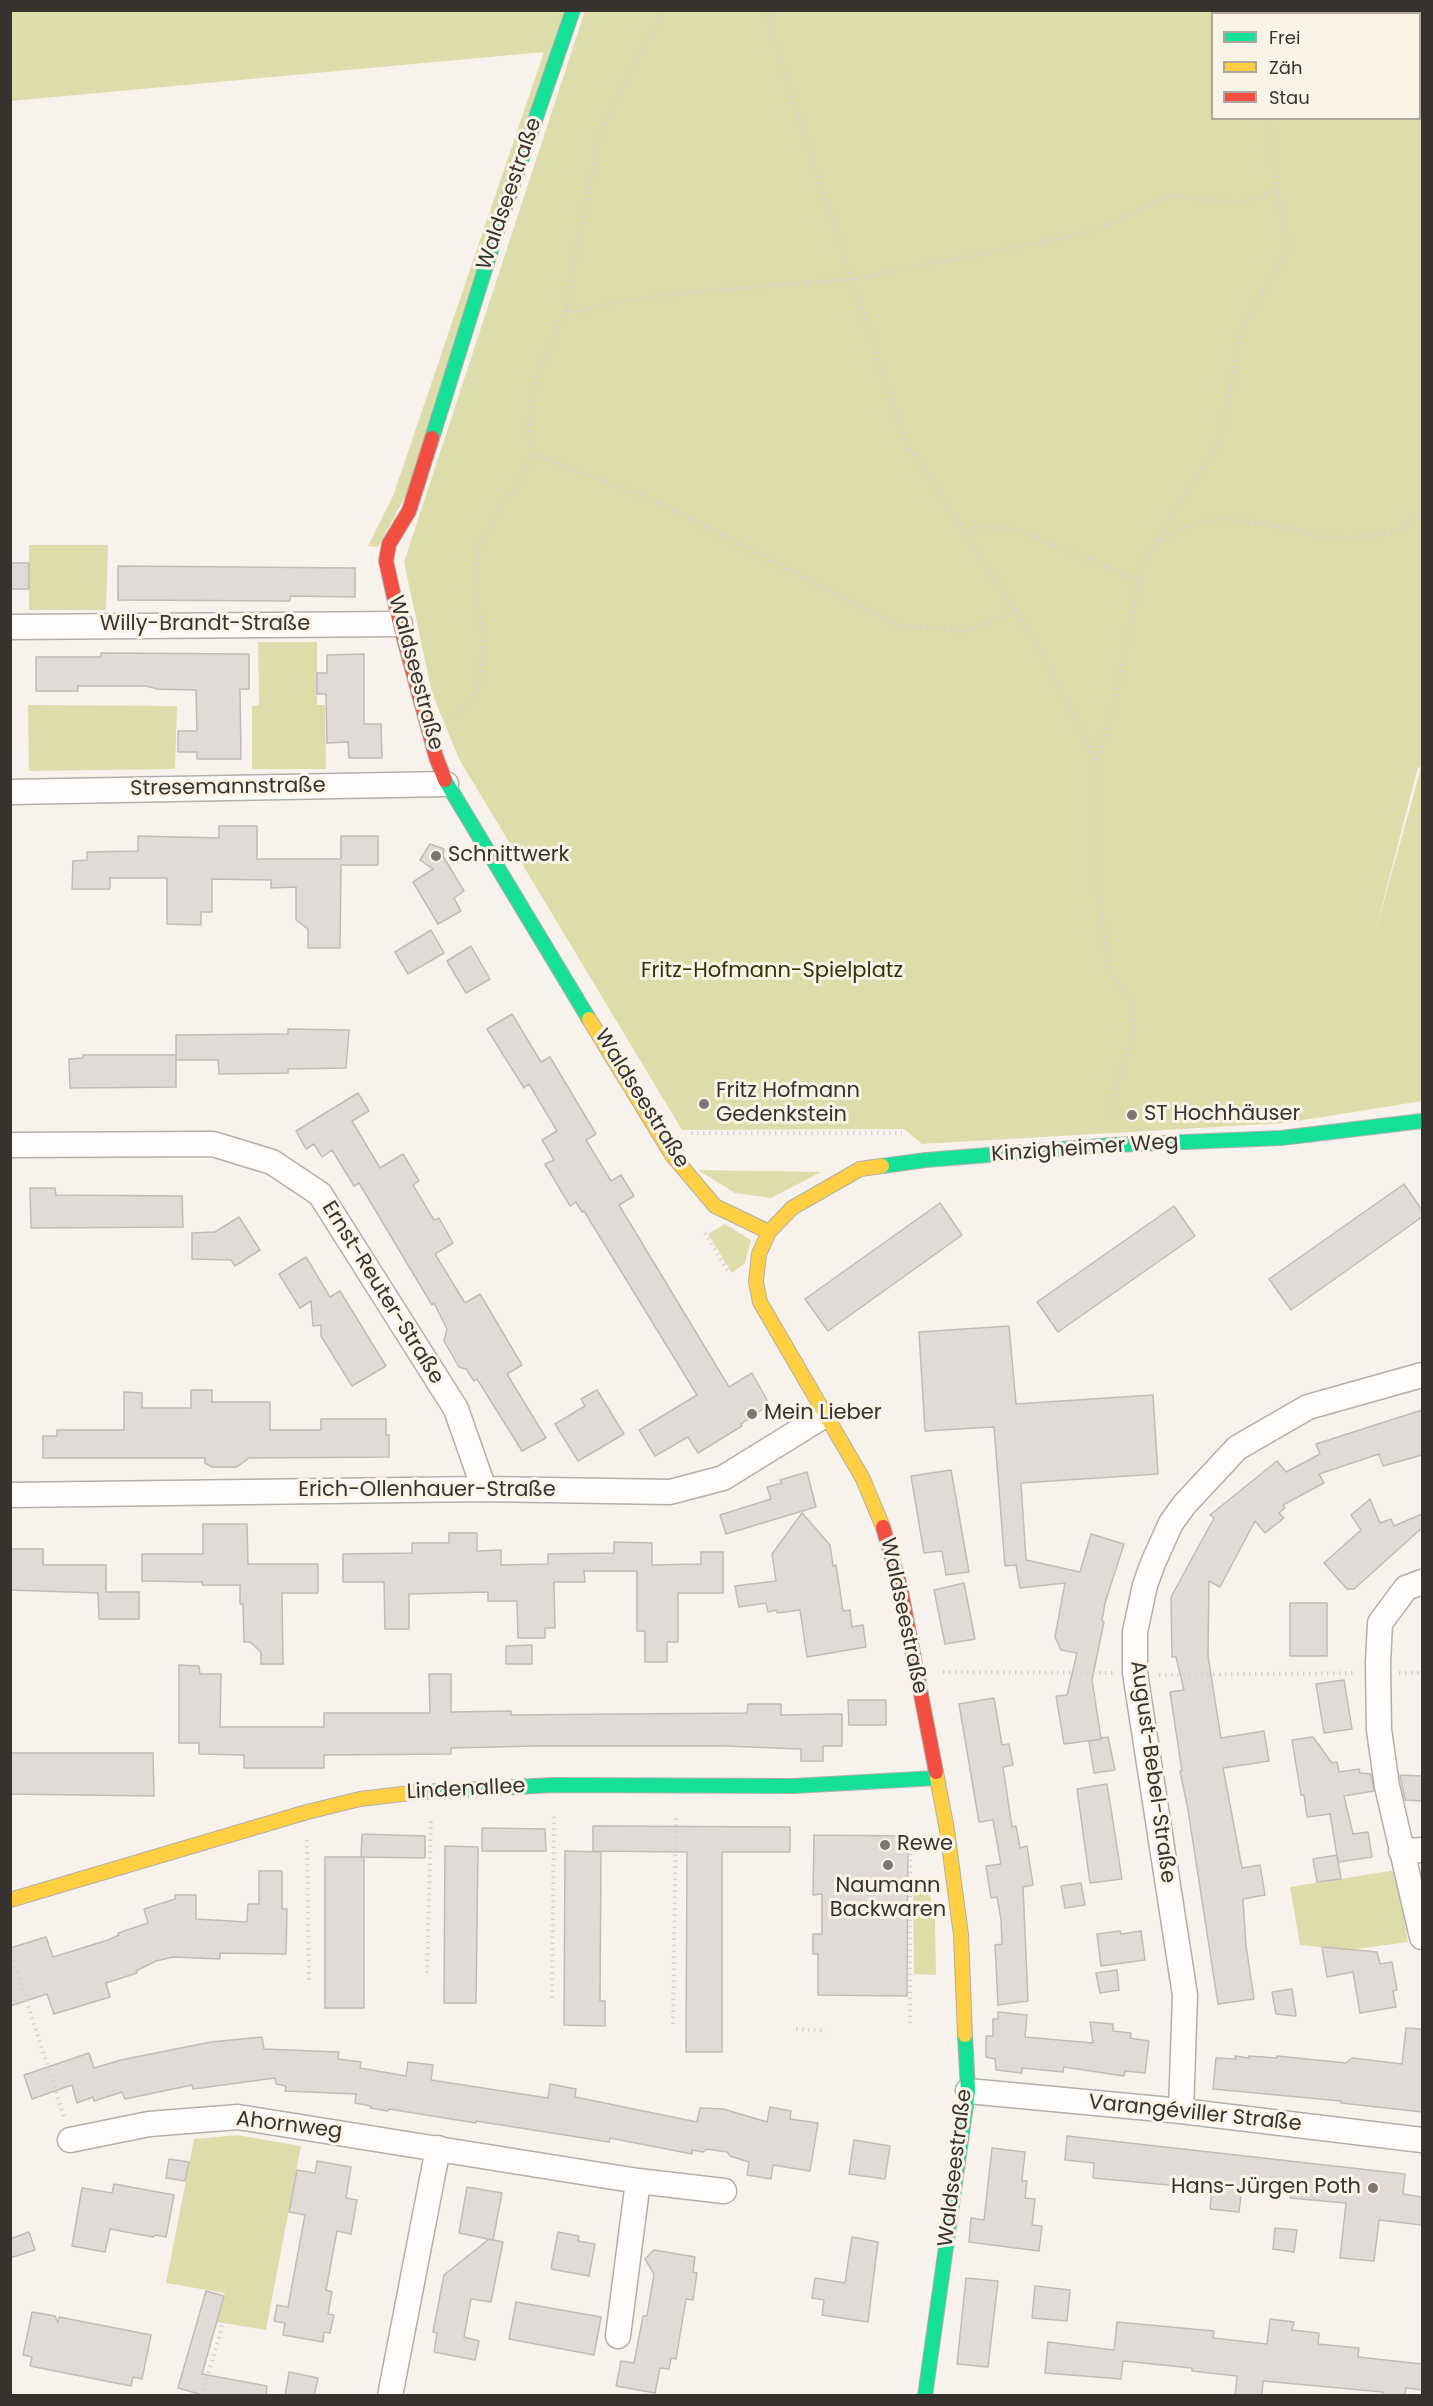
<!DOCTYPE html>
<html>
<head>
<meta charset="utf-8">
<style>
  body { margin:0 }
  #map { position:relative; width:1433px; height:2406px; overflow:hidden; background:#f7f2ec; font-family:Poppins,sans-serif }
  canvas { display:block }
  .frame { position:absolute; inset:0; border:12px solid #36332e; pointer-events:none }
  .legend { position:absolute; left:1211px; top:12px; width:210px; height:108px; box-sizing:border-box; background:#fcf3e7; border:2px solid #ada69d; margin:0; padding:8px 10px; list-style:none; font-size:18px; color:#36332e }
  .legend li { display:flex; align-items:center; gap:12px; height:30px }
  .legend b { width:30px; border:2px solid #ada69d }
</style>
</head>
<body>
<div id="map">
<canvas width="1433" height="2406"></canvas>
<div class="frame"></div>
<ul class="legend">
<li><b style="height:8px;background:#16e098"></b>Frei</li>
<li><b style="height:8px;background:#ffcf43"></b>Zäh</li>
<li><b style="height:8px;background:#f24e42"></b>Stau</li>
</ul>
</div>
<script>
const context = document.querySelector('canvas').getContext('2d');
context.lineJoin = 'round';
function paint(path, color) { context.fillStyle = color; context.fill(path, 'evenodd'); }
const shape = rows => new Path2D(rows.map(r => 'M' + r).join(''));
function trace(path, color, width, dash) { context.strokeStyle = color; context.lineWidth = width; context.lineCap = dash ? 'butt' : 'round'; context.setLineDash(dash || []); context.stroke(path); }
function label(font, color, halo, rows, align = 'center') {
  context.font = font + ' Poppins,sans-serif'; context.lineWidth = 6; context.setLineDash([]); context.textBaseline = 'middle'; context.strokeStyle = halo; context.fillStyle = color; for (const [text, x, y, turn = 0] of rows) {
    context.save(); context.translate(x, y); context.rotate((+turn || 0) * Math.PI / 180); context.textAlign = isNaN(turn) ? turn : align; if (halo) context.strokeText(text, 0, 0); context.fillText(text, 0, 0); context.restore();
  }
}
paint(shape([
  [10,11,564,11,406,495,378,547,368,546,393,496,544,52,11,101],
  [585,11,1422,11,1422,1101,1285,1123,922,1144,904,1129,682,1130,459,759,432,693,404,562],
  [1212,14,1420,14,1420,118,1212,118],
  [1418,767,1421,768,1377,926,1377,925],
  [29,545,108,545,106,610,29,610],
  [258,642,317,642,317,705,325,705,326,769,252,769,252,706,259,705],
  [28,705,177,706,175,769,29,771],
  [698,1170,821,1172,771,1198,735,1193],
  [725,1224,751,1240,745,1263,732,1273,708,1234],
  [1396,1870,1408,1942,1349,1950,1300,1945,1290,1887],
  [913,1877,922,1877,928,1885,935,1920,936,1975,914,1974],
  [237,2135,301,2146,266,2330,217,2322,225,2293,166,2283,194,2139]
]), '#ddddac');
const building = shape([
  [10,563,29,563,29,589,10,589,10,563],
  [118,566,355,568,355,597,290,596,290,601,118,600,118,566],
  [101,653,249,654,249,689,240,689,241,759,197,759,197,752,178,752,178,731,197,731,196,690,157,689,146,686,78,686,78,691,36,691,36,657,101,657,101,653],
  [364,654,364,724,381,724,382,758,349,758,348,742,327,743,326,694,317,694,317,673,327,673,327,655,364,654],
  [219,826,257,826,257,859,341,859,341,836,378,836,378,865,341,865,340,948,308,948,308,929,296,920,296,887,271,888,271,880,212,879,212,912,201,912,201,925,167,924,167,878,110,878,110,889,72,889,73,861,87,860,87,852,138,851,138,836,219,838,219,826],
  [430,844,444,849,443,856,464,891,454,898,461,911,438,924,413,882,433,869,420,860,430,844],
  [431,930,444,953,408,974,395,952,431,930],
  [471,946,490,979,466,993,447,961,471,946],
  [512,1014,541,1062,550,1057,596,1134,586,1140,611,1181,621,1175,634,1196,619,1205,729,1387,752,1373,767,1400,763,1409,741,1424,742,1426,698,1453,688,1437,655,1456,639,1430,697,1395,584,1211,582,1212,576,1202,570,1206,545,1164,554,1160,542,1140,557,1131,529,1084,524,1088,487,1029,512,1014],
  [288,1029,349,1030,346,1068,288,1069,288,1073,219,1074,218,1060,176,1060,176,1035,288,1034,288,1029],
  [83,1055,176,1055,176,1087,70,1088,69,1059,83,1058,83,1055],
  [358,1093,369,1111,352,1121,380,1168,403,1154,419,1181,413,1185,434,1220,439,1218,453,1243,435,1254,465,1303,480,1294,522,1365,507,1374,546,1438,522,1451,477,1379,474,1381,466,1369,459,1367,444,1341,447,1329,434,1303,432,1305,359,1183,354,1186,332,1150,322,1157,314,1144,306,1149,296,1131,358,1093],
  [1404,1184,1422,1210,1422,1217,1291,1310,1269,1279,1404,1184],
  [30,1188,55,1188,56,1195,182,1196,183,1227,31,1228,30,1188],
  [940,1203,962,1235,828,1331,805,1299,940,1203],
  [1174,1206,1195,1236,1058,1332,1037,1302,1174,1206],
  [239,1217,260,1250,235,1266,231,1260,192,1259,192,1233,215,1232,239,1217],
  [306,1257,330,1297,340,1291,386,1366,352,1386,321,1336,321,1325,313,1326,311,1301,300,1308,279,1274,306,1257],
  [1009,1326,1016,1404,1153,1395,1158,1474,1021,1483,1026,1560,1080,1572,1091,1534,1124,1544,1105,1603,1102,1620,1104,1622,1092,1680,1101,1738,1108,1737,1115,1770,1094,1773,1089,1741,1101,1739,1064,1744,1056,1696,1067,1695,1077,1653,1061,1650,1055,1637,1065,1583,1020,1588,1016,1565,1005,1566,994,1427,925,1431,919,1332,1009,1326],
  [191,1390,212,1390,212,1402,270,1402,270,1430,321,1430,321,1419,386,1419,386,1435,389,1435,389,1457,249,1458,237,1467,212,1467,205,1463,205,1458,43,1458,43,1436,57,1436,57,1430,124,1430,124,1392,142,1393,142,1408,191,1408,191,1390],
  [597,1390,624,1434,578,1461,555,1424,585,1406,581,1399,597,1390],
  [1422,1410,1422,1455,1383,1466,1379,1454,1319,1474,1324,1483,1283,1505,1285,1508,1279,1513,1284,1518,1265,1533,1255,1521,1220,1587,1209,1581,1208,1656,1221,1738,1264,1731,1269,1761,1223,1768,1242,1868,1260,1865,1265,1895,1243,1899,1246,1946,1254,1999,1218,2004,1188,1810,1180,1771,1182,1771,1170,1692,1184,1690,1176,1657,1172,1657,1171,1597,1214,1518,1210,1515,1277,1461,1286,1472,1320,1454,1316,1444,1422,1410],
  [951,1470,969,1572,946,1575,942,1551,924,1553,911,1476,951,1470],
  [807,1472,816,1507,726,1534,720,1515,771,1499,767,1487,782,1483,780,1480,807,1472],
  [1370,1499,1380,1523,1391,1519,1394,1526,1422,1514,1422,1528,1354,1589,1347,1589,1324,1563,1361,1530,1351,1515,1370,1499],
  [802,1513,830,1545,833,1566,836,1565,843,1611,850,1610,852,1627,863,1625,866,1647,807,1657,800,1610,777,1613,777,1610,768,1612,766,1603,739,1607,735,1586,776,1581,772,1554,802,1513],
  [203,1524,247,1524,248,1564,318,1564,318,1593,282,1593,283,1664,261,1664,261,1652,250,1642,244,1642,243,1604,240,1604,240,1585,202,1585,202,1582,142,1581,142,1554,203,1554,203,1524],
  [449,1533,477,1533,477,1551,501,1550,501,1565,548,1564,548,1554,614,1553,614,1542,652,1543,652,1565,701,1564,701,1552,723,1552,723,1593,678,1593,678,1642,667,1642,667,1662,645,1662,645,1631,637,1631,637,1571,584,1571,585,1582,554,1582,555,1628,545,1628,545,1638,518,1638,517,1601,488,1601,488,1592,409,1594,409,1629,385,1629,384,1582,343,1582,343,1554,412,1553,412,1543,449,1543,449,1533],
  [10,1549,43,1549,43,1565,106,1565,106,1592,139,1592,139,1619,99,1619,98,1593,10,1590,10,1549],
  [964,1583,975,1639,945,1644,934,1590,964,1583],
  [1290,1603,1327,1603,1327,1656,1290,1656,1290,1603],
  [532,1645,532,1664,506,1664,506,1646,532,1645],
  [179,1665,199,1666,200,1674,221,1674,220,1727,324,1727,324,1713,430,1713,429,1674,451,1674,451,1712,511,1711,511,1715,747,1713,748,1704,781,1704,781,1715,842,1714,842,1746,823,1746,823,1761,801,1761,801,1749,724,1746,535,1746,451,1748,451,1754,324,1755,324,1768,244,1768,244,1755,199,1754,199,1743,179,1743,179,1665],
  [1344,1680,1352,1729,1324,1733,1316,1684,1344,1680],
  [994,1698,1002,1745,1009,1744,1013,1765,1003,1767,1012,1827,1016,1826,1020,1848,1027,1846,1033,1885,1023,1887,1028,2001,998,2005,995,1945,1002,1944,1001,1919,997,1897,991,1898,986,1866,1001,1864,993,1820,979,1822,959,1704,994,1698],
  [848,1700,886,1700,886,1725,849,1725,848,1700],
  [1313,1737,1332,1763,1337,1762,1339,1772,1359,1769,1360,1773,1371,1774,1374,1791,1344,1796,1353,1834,1368,1832,1372,1857,1338,1862,1330,1814,1307,1817,1304,1795,1301,1795,1292,1740,1313,1737],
  [10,1753,153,1753,154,1796,10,1794,10,1753],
  [1400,1775,1422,1776,1422,1801,1405,1800,1400,1775],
  [1107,1784,1122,1879,1090,1883,1077,1789,1107,1784],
  [593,1826,790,1827,790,1852,722,1852,722,2052,686,2052,687,1852,593,1851,593,1826],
  [482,1828,545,1829,546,1851,482,1851,482,1828],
  [362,1834,425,1836,425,1858,361,1857,362,1834],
  [814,1835,908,1836,907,1996,818,1995,818,1954,813,1954,813,1934,822,1934,822,1894,813,1895,814,1835],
  [445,1846,478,1847,476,2003,444,2003,445,1846],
  [565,1851,601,1852,600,2001,605,2001,605,2026,564,2025,565,1851],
  [1337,1855,1341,1879,1317,1882,1313,1859,1337,1855],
  [325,1857,364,1857,364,2008,325,2008,325,1857],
  [259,1871,282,1871,282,1909,287,1909,286,1954,220,1953,220,1959,173,1957,156,1961,136,1971,137,1973,106,1983,110,1997,54,2014,47,1994,10,2006,10,1948,46,1937,53,1957,108,1940,119,1935,118,1933,148,1923,144,1909,175,1899,175,1895,196,1895,196,1919,247,1922,248,1904,259,1904,259,1871],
  [1081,1883,1085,1905,1065,1908,1061,1886,1081,1883],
  [1120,1931,1121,1934,1141,1931,1145,1960,1101,1966,1097,1934,1120,1931],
  [1322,1947,1377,1952,1380,1964,1392,1962,1397,1990,1393,1991,1396,2007,1360,2013,1353,1972,1327,1977,1322,1947],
  [1117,1970,1119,1990,1100,1993,1096,1973,1117,1970],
  [1292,1989,1296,2016,1276,2014,1272,1992,1292,1989],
  [998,2012,1027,2015,1025,2037,1093,2043,1090,2022,1113,2024,1113,2031,1131,2033,1130,2038,1149,2041,1145,2073,1125,2071,1124,2076,1064,2067,1063,2072,1022,2068,1022,2073,996,2070,995,2059,986,2057,986,2036,993,2036,993,2019,998,2019,998,2012],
  [1406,2028,1422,2029,1422,2112,1341,2103,1341,2101,1213,2089,1216,2058,1236,2059,1235,2056,1249,2058,1249,2056,1277,2058,1277,2056,1346,2063,1352,2058,1402,2064,1406,2028],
  [262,2037,264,2049,339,2052,338,2059,361,2062,360,2068,406,2076,408,2062,433,2065,431,2080,548,2098,550,2084,576,2089,575,2097,697,2122,700,2108,723,2109,767,2122,770,2107,791,2111,790,2119,818,2123,810,2171,773,2165,771,2179,747,2175,749,2162,730,2156,727,2152,707,2149,703,2152,692,2150,692,2154,610,2138,609,2142,476,2121,476,2123,389,2109,388,2111,370,2108,371,2106,355,2103,356,2094,285,2091,286,2086,276,2084,275,2078,193,2089,192,2085,125,2099,122,2092,94,2101,93,2097,77,2103,72,2085,32,2099,24,2075,89,2053,94,2068,121,2060,211,2042,262,2037],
  [1067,2136,1405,2174,1403,2194,1422,2197,1422,2225,1379,2220,1374,2261,1340,2258,1346,2203,1290,2198,1290,2192,1242,2186,1239,2212,1210,2209,1212,2189,1093,2178,1094,2163,1065,2160,1067,2136],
  [854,2140,890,2146,885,2179,849,2174,854,2140],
  [992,2148,1025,2152,1022,2181,1027,2181,1025,2198,1035,2199,1032,2225,1042,2226,1039,2251,969,2242,971,2218,984,2220,992,2148],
  [169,2159,189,2162,185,2181,166,2178,169,2159],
  [317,2161,351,2167,346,2198,357,2200,351,2234,337,2231,326,2290,332,2292,328,2314,334,2315,330,2333,324,2332,323,2342,283,2335,285,2323,274,2321,277,2305,288,2307,305,2215,289,2212,297,2170,315,2173,317,2161],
  [114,2184,174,2195,166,2237,155,2235,153,2237,110,2229,105,2252,72,2246,82,2188,112,2193,114,2184],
  [467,2187,502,2193,493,2240,459,2233,467,2187],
  [1275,2228,1297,2230,1294,2252,1273,2249,1275,2228],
  [29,2232,35,2250,10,2258,10,2239,29,2232],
  [558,2232,579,2236,578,2241,595,2244,589,2276,551,2269,558,2232],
  [852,2237,878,2242,868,2322,822,2315,824,2300,812,2298,815,2278,845,2283,852,2237],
  [489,2239,503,2242,491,2302,471,2299,464,2337,479,2341,475,2360,434,2352,437,2333,433,2332,444,2275,489,2239],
  [654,2250,695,2257,693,2272,697,2273,693,2300,686,2299,676,2359,671,2358,669,2369,660,2368,655,2393,616,2386,621,2361,634,2363,643,2316,647,2316,654,2274,645,2259,654,2250],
  [966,2278,998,2281,988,2367,957,2364,966,2278],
  [1035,2286,1070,2290,1067,2321,1032,2318,1035,2286],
  [206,2291,224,2296,202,2374,267,2386,266,2396,206,2396,178,2388,206,2291],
  [516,2302,601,2317,594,2355,509,2339,516,2302],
  [32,2312,55,2316,58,2323,59,2317,151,2335,142,2379,133,2377,131,2386,30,2366,32,2357,23,2355,32,2312],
  [1270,2319,1294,2322,1292,2330,1319,2333,1318,2344,1359,2348,1358,2357,1422,2364,1422,2390,1406,2388,1405,2396,1382,2396,1383,2392,1263,2381,1262,2396,1235,2396,1237,2376,1192,2371,1192,2368,1123,2361,1121,2379,1045,2373,1048,2342,1114,2350,1117,2322,1214,2331,1213,2338,1267,2344,1270,2319],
  [289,2372,318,2378,314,2396,285,2396,289,2372]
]);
paint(building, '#e0dbd7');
trace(building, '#bfbbb7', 1.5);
const street = shape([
  [10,627,400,624],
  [10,792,446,784],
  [10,1145,213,1144,272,1162,320,1194,456,1409,484,1489],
  [10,1495,484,1489,670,1492,723,1478,825,1415],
  [1422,1582,1406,1588,1380,1623,1378,1663,1379,1730,1387,1786,1422,1937],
  [1401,1851,1422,1850],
  [968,2091,1181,2111,1422,2140],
  [1181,2111,1185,1995,1135,1673,1135,1632,1145,1585,1153,1563,1171,1523,1184,1505,1237,1448,1308,1407,1422,1375],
  [70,2140,149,2124,238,2117,638,2181,724,2191],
  [618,2336,638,2181],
  [390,2396,438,2148]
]);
const fast = shape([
  [432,438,497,231,573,10],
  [445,780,589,1019],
  [882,1166,926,1160,1112,1145,1281,1138,1422,1121],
  [419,1792,554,1785,794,1786,936,1778],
  [925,2396,968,2091,965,2035]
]);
const slow = shape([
  [589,1019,672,1155,715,1206,769,1232],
  [882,1166,860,1169,792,1208,769,1232,759,1254,756,1282,760,1302,863,1479,883,1527],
  [936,1772,947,1830,961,1935,965,2035],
  [10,1900,307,1812,360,1799,419,1792]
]);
const jam = shape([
  [432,438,409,511,389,544,386,561,400,624,436,757,445,780],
  [883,1527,900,1586,936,1772]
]);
trace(street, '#b2aeaa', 27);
trace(fast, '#b2aeaa', 16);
trace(slow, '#b2aeaa', 16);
trace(jam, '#b2aeaa', 16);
trace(shape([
  [765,10,807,144,905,441,1038,645,1097,762],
  [1258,10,1259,14],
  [566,310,582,311,611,303,694,292,853,279,1054,240,1104,227,1169,196,1241,203,1276,190],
  [533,454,657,502,897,625,966,631,1015,611],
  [966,537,976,526,1022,531,1139,580],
  [1158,543,1192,524,1228,518,1287,528,1318,537,1351,538,1392,533,1409,525,1422,510],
  [453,715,468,704,480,684,483,635,474,587,479,545,502,504,516,489,533,454,528,434,537,375,565,310,599,137,630,73,661,17,660,10],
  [1112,1119,1111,1102,1134,1032,1132,1004,1109,971,1097,884,1097,763,1115,702,1142,566,1220,439,1242,328,1289,245,1276,190,1269,118],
  [691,1133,902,1133],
  [705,1233,729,1273],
  [943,1672,1113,1673],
  [1399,1673,1422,1673],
  [1159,1675,1356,1673],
  [307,1840,309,1981],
  [908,1845,910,1844,910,2026],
  [10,1949,64,2117],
  [427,1973,431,1818],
  [552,1998,554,1813],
  [673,2024,676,1815],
  [796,2029,826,2031],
  [202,2396,223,2323]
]), '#d5d3d0', 4, [1.5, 4.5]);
trace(street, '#fefdfc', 24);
trace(fast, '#16e098', 14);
trace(slow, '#ffcf43', 14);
trace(jam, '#f24e42', 14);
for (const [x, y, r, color] of [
  [436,856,6,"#7a7670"],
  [704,1104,6,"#7a7670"],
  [1132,1115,6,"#7a7670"],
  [752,1414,6,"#7a7670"],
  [885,1845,6,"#7a7670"],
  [888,1865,6,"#7a7670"],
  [1373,2188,6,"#7a7670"]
]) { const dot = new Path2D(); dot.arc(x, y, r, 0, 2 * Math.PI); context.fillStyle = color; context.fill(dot); trace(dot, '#fcf3e7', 2); }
label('21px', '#36332e', '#fcf3e7', [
  ["Waldseestraße",510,194,-71],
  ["Willy-Brandt-Straße",205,625],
  ["Waldseestraße",415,673,75],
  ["Stresemannstraße",228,788,-1],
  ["Waldseestraße",641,1099,58],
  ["Kinzigheimer Weg",1085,1149,-4],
  ["Ernst-Reuter-Straße",382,1293,58],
  ["Erich-Ollenhauer-Straße",427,1491],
  ["Waldseestraße",903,1616,78],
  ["August-Bebel-Straße",1152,1772,82],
  ["Lindenallee",466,1790,-3],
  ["Varangéviller Straße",1195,2114,6],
  ["Ahornweg",289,2126,7],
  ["Waldseestraße",956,2168,-83]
]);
label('21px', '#36332e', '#fcf3e7', [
  ["Schnittwerk",448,856],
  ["Fritz Hofmann",716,1092],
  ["Gedenkstein",716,1116],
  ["ST Hochhäuser",1144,1115],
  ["Mein Lieber",764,1414],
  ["Rewe",897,1845],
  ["Naumann",888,1887,"center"],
  ["Backwaren",888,1911,"center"],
  ["Hans-Jürgen Poth",1361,2188,"right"]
], 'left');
label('21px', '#323309', '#fcf3e7', [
  ["Fritz-Hofmann-Spielplatz",772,972]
]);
</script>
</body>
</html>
